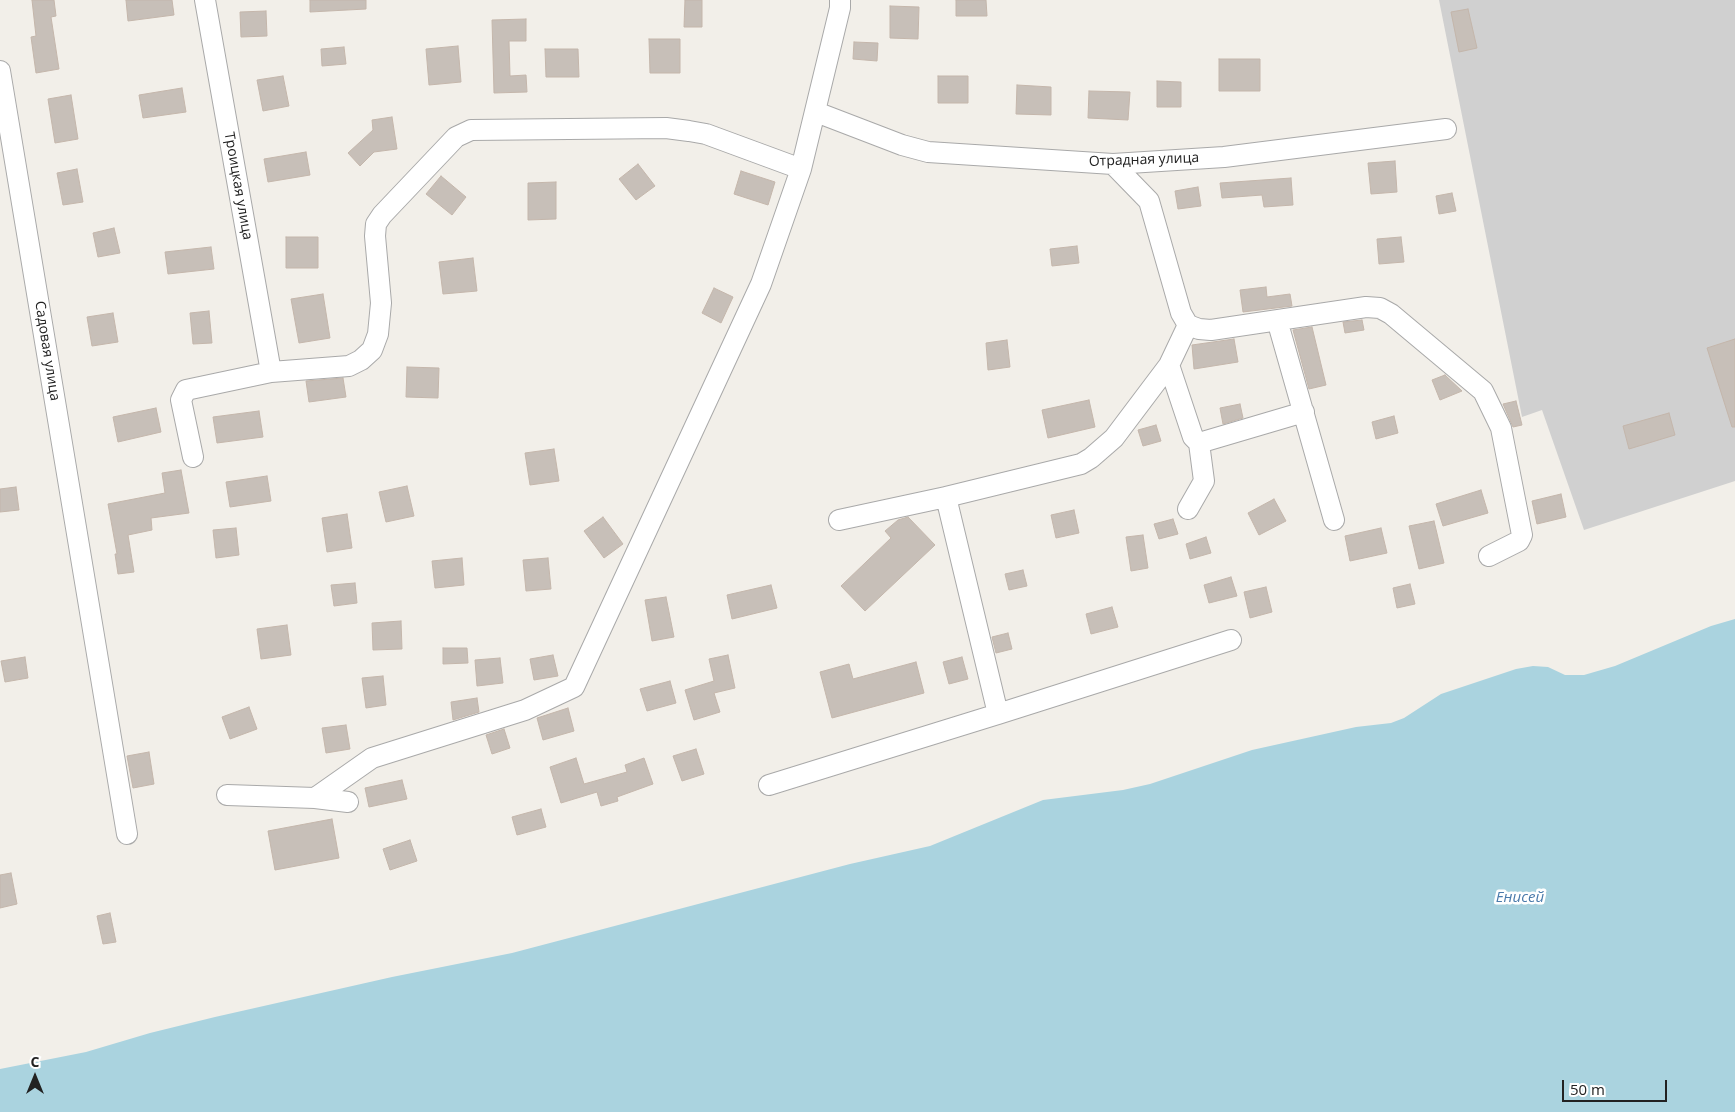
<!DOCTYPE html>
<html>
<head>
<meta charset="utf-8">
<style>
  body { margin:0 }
  #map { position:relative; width:1735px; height:1112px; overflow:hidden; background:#f2efe9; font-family:"Open Sans",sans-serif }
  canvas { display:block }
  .north { position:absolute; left:10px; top:1052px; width:50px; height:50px; -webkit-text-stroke:4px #fff; paint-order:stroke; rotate:0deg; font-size:14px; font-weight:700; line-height:20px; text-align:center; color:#222 }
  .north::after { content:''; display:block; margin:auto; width:18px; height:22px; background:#222; clip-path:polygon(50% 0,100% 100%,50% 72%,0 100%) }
  .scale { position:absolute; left:1562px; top:1080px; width:105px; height:22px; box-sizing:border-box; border:2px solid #222; border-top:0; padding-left:6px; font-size:15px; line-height:18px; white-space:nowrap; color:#222; -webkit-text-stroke:4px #fff; paint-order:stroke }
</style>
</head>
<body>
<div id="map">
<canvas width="1735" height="1112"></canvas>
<div class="north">С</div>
<div class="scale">50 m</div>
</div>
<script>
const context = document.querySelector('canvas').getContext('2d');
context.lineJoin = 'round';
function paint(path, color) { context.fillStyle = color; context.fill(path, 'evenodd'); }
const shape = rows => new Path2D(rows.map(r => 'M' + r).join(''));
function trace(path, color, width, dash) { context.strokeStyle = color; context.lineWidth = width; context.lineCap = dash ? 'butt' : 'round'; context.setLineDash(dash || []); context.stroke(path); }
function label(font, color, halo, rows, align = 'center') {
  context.font = font + ' "Open Sans",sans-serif'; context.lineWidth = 5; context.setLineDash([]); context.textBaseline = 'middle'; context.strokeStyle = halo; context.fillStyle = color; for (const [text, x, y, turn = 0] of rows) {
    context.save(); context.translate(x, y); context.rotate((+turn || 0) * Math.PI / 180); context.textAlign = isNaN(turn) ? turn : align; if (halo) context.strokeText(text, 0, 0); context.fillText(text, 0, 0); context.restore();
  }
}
paint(shape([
  [1439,0,1735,0,1735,481,1584,530,1542,410,1522,417]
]), '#d0d0d0');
paint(shape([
  [1735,619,1735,1112,0,1112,0,1069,86,1052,150,1033,215,1017,392,977,512,953,850,864,930,846,1043,800,1123,790,1150,784,1252,750,1356,727,1391,723,1404,718,1441,694,1516,669,1533,666,1548,667,1565,675,1584,675,1615,666,1711,626]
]), '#aad3df');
const building = shape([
  [32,0,54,0,56,16,51,17,59,69,36,73,31,37,36,36,32,0],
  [126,0,172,0,174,15,128,21,126,0],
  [310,0,366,0,366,9,310,12,310,0],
  [685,0,702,0,702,27,684,27,685,0],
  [956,0,986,0,987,16,956,16,956,0],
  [890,6,919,7,918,39,890,38,890,6],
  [1468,9,1477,48,1459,52,1451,12,1468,9],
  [266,11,267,36,241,37,240,12,266,11],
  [526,19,526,41,509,41,510,76,526,75,527,92,494,93,492,20,526,19],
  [649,39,680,39,680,73,650,73,649,39],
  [854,42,878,43,877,61,853,59,854,42],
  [458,46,461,82,429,85,426,49,458,46],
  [344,47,346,64,322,66,321,49,344,47],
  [545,49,578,49,579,77,546,77,545,49],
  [1219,59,1260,59,1260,91,1219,91,1219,59],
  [283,76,289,106,263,111,257,80,283,76],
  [938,76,968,76,968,103,938,103,938,76],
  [1157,81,1181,82,1181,107,1157,107,1157,81],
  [1017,85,1051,87,1051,115,1016,114,1017,85],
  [182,88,186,112,143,118,139,95,182,88],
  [1089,91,1130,92,1128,120,1088,118,1089,91],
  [71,95,78,139,55,143,48,99,71,95],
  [392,117,397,149,374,152,360,166,348,153,373,130,372,120,392,117],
  [306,152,310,175,268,182,264,159,306,152],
  [1395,161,1397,192,1371,194,1368,163,1395,161],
  [638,164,655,186,636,200,619,179,638,164],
  [77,169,83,202,63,205,57,173,77,169],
  [741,171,775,182,768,205,734,194,741,171],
  [441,176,466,197,452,215,426,194,441,176],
  [1291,178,1293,205,1264,207,1262,195,1222,198,1220,183,1291,178],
  [556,182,556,219,528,220,528,183,556,182],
  [1198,187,1201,206,1178,209,1175,191,1198,187],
  [1452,193,1456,211,1439,214,1436,196,1452,193],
  [114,228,120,253,98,257,93,233,114,228],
  [286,237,318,237,318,268,286,268,286,237],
  [1401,237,1404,262,1379,264,1377,239,1401,237],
  [1077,246,1079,263,1052,266,1050,249,1077,246],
  [211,247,214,269,168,274,165,252,211,247],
  [473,258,477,291,443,294,439,262,473,258],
  [1266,287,1267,297,1290,294,1292,306,1243,312,1240,290,1266,287],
  [714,288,733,297,721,323,702,313,714,288],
  [323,294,330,338,299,343,291,299,323,294],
  [209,311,212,343,193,344,190,313,209,311],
  [113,313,118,342,92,346,87,317,113,313],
  [1362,320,1364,330,1345,333,1343,322,1362,320],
  [1312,327,1326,385,1309,389,1293,330,1312,327],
  [1234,339,1238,362,1194,369,1192,345,1234,339],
  [1735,339,1735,427,1732,427,1707,348,1735,339],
  [1007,340,1010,367,988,370,986,343,1007,340],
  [407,367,439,368,438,398,406,397,407,367],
  [1445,375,1462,391,1440,400,1432,380,1445,375],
  [343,378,346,397,309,402,306,381,343,378],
  [1089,400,1095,427,1048,438,1042,410,1089,400],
  [1516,401,1522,425,1513,427,1503,404,1516,401],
  [1240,404,1243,418,1223,424,1220,408,1240,404],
  [156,408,161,432,118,442,113,417,156,408],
  [259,411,263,437,217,443,213,417,259,411],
  [1669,413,1675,435,1629,449,1623,426,1669,413],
  [1394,416,1398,433,1376,439,1372,422,1394,416],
  [1156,425,1161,441,1143,446,1138,430,1156,425],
  [554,449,559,481,530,485,525,453,554,449],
  [181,470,189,513,151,518,152,530,128,535,134,572,118,574,115,554,117,554,108,504,165,493,162,473,181,470],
  [267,476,271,501,230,507,226,482,267,476],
  [407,486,414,516,386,522,379,492,407,486],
  [16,487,19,510,0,512,0,489,16,487],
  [1481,490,1488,513,1443,526,1436,504,1481,490],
  [1561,494,1566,517,1537,524,1532,501,1561,494],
  [1274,499,1286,521,1259,535,1248,513,1274,499],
  [1074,510,1079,533,1056,538,1051,515,1074,510],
  [347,514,352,548,327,552,322,518,347,514],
  [603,517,623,544,604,558,584,531,603,517],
  [908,517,935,545,865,611,841,586,891,538,885,531,898,520,908,517],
  [1173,519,1178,534,1159,539,1154,524,1173,519],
  [1434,521,1444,563,1419,569,1409,526,1434,521],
  [236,528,239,555,216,558,213,530,236,528],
  [1381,528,1387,553,1350,561,1345,536,1381,528],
  [1143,535,1148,568,1131,571,1126,537,1143,535],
  [1206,537,1211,553,1190,559,1186,544,1206,537],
  [462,558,464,585,435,588,432,561,462,558],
  [548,558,551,589,526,591,523,560,548,558],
  [1023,570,1027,586,1009,590,1005,574,1023,570],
  [1231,577,1237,596,1209,603,1204,585,1231,577],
  [355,583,357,603,334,606,331,585,355,583],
  [1410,584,1415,604,1397,608,1393,588,1410,584],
  [771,585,777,608,732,619,727,595,771,585],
  [1266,587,1272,612,1250,618,1244,592,1266,587],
  [666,597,674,637,652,641,645,600,666,597],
  [1112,607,1118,627,1091,634,1086,614,1112,607],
  [401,621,402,649,373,650,372,623,401,621],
  [287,625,291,655,261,659,257,629,287,625],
  [1008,633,1012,649,996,653,992,637,1008,633],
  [443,648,467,648,468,663,443,664,443,648],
  [553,655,558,676,534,680,530,659,553,655],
  [728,655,735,688,714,693,720,712,694,720,685,690,714,681,709,659,728,655],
  [25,657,28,678,5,682,1,661,25,657],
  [962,657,968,679,949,684,943,662,962,657],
  [500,658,503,683,477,686,475,660,500,658],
  [916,662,924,693,832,718,820,672,849,664,853,679,916,662],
  [383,676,386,705,366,708,362,678,383,676],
  [670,681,676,703,647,711,640,689,670,681],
  [477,698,479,712,453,720,451,702,477,698],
  [249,707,257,729,230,739,222,717,249,707],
  [568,708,574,731,543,740,537,718,568,708],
  [346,725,350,749,326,753,322,728,346,725],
  [504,729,510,748,492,754,486,735,504,729],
  [696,749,704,774,682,781,673,756,696,749],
  [149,752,154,784,133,788,127,756,149,752],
  [576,758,584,784,627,772,625,765,644,758,653,784,617,797,618,801,601,806,597,792,561,803,550,767,576,758],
  [402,780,407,799,369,807,365,788,402,780],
  [541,809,546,827,517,835,512,817,541,809],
  [332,819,339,858,275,870,268,831,332,819],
  [410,840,417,861,390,870,383,849,410,840],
  [11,873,17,904,0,908,0,875,11,873],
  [110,913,116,942,103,944,97,916,110,913]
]);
paint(building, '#c7bfb8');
trace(building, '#c4b6ab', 1);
const minor = shape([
  [205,0,271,372],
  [0,71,127,834],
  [816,112,902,145,928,152,1113,164,1224,157,1446,129],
  [1113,164,1149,201,1181,313,1188,325,1199,329,1211,330,1366,307,1380,308,1391,314,1483,391,1501,428,1522,535,1519,541,1489,556],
  [1277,320,1334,520],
  [1188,325,1169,365,1114,438,1091,458,1081,464,946,497,998,714,1231,640],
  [1169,365,1193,437,1199,443,1204,481,1188,509],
  [1199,443,1304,412],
  [193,457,181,400,186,390,271,372,349,366,361,360,372,350,378,334,381,303,375,236,376,224,382,215,456,137,471,130,666,128,689,131,706,134,801,169,840,8,840,0],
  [839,520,946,497],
  [769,785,998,714],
  [227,795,315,798,348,802],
  [315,798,372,758,525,710,574,687,761,284,801,169]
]);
trace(minor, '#a9a9a9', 22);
trace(minor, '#fff', 20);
label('14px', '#222', '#fff', [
  ["Отрадная улица",1144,160,-2],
  ["Троицкая улица",238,186,80],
  ["Садовая улица",47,351,81]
]);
label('italic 15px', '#4a7aab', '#fff', [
  ["Енисей",1520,898]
]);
</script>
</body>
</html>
